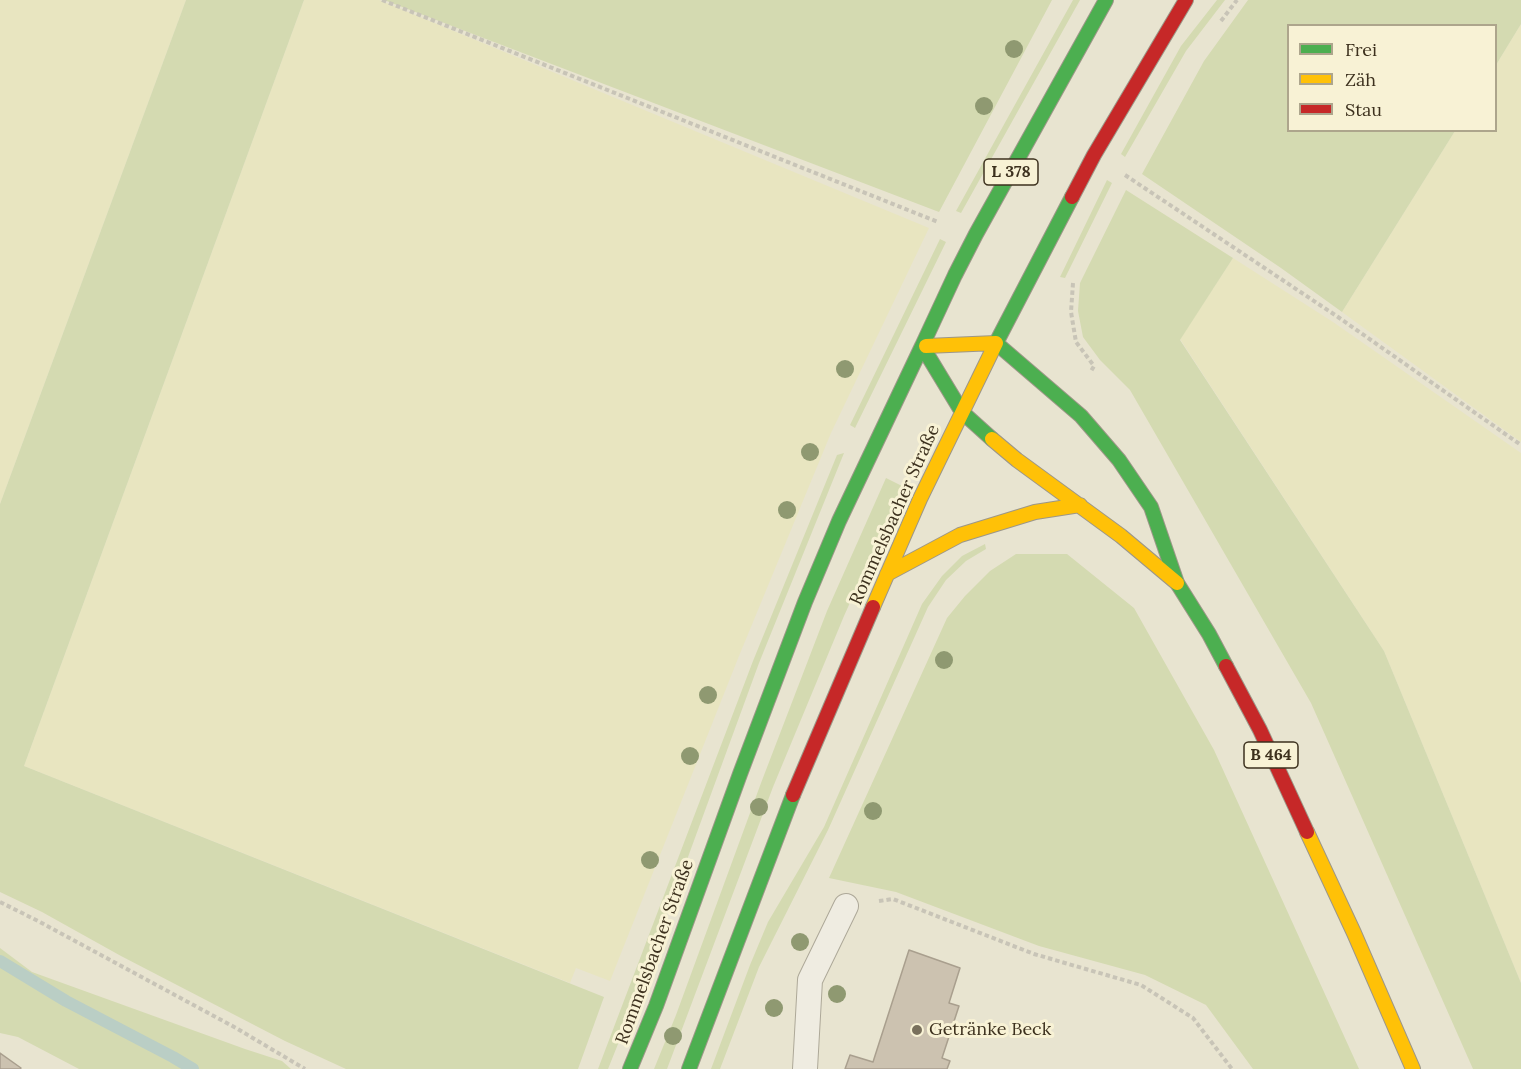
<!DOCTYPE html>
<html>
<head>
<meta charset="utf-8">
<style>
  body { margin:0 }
  #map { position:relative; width:1521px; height:1069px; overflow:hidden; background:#e8e4d0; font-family:Lora,serif }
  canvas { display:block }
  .legend { position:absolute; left:1287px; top:24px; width:210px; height:108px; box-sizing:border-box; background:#f8f2d5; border:2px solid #ada58c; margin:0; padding:8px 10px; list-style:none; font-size:18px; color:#3d311e }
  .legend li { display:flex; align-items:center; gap:12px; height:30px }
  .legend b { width:30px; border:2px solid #ada58c }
</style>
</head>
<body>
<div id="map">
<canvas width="1521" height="1069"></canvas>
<ul class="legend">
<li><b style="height:8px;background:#4caf50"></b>Frei</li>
<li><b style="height:8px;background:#ffc107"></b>Zäh</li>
<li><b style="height:8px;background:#c62828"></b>Stau</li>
</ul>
</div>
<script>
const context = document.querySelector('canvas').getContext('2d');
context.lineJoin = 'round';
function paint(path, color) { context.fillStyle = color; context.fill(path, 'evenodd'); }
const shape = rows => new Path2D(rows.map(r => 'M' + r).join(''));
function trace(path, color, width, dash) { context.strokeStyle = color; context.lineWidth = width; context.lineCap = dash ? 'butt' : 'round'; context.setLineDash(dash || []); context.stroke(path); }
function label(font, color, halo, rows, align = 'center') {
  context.font = font + ' Lora,serif'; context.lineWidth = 6; context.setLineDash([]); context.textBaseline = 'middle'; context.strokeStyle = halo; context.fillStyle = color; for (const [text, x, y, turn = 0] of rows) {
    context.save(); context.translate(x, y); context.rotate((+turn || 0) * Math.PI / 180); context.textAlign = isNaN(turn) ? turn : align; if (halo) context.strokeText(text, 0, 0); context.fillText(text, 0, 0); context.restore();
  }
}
paint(shape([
  [0,0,186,0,0,504],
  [304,0,379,0,929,228,831,433,739,656,610,981,576,968,570,983,24,766],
  [1521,24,1521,442,1342,312,1455,131,1496,130,1496,65],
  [1233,258,1333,322,1521,453,1521,983,1384,651,1180,339]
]), '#e8e5c0');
paint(shape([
  [186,0,304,0,24,766,604,997,578,1069,346,1069,285,1041,121,956,42,912,0,892,0,504],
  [384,0,1052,0,939,212],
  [1073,0,1080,0,961,213,956,211],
  [1217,0,1225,0,1186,51,1125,157,1121,154,1181,46],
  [1248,0,1521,0,1521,24,1496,65,1496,26,1288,26,1288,130,1455,131,1342,312,1281,268,1142,174,1204,61],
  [1107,180,1112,183,1065,278,1060,277],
  [1126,190,1233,258,1180,340,1384,651,1521,983,1521,1069,1473,1069,1311,703,1130,390,1100,360,1083,337,1078,311,1080,283],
  [940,239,946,242,855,428,850,425],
  [844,453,759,663,636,999,608,1069,598,1069,753,661,837,455],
  [886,478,902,486,844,616,773,787,667,1069,654,1069,676,1015,761,783,827,611],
  [985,544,986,549,966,561,946,580,928,607,828,830,759,967,720,1069,711,1069,750,965,768,922,824,827,922,604,942,576,962,556],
  [1016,554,1067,554,1134,608,1214,750,1359,1069,1253,1069,1206,1005,1145,975,1039,946,896,892,829,878,947,618,965,596,990,571],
  [0,948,32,972,245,1049,282,1061,291,1069,79,1069,18,1037,0,1033]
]), '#d4dab1');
trace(shape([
  [0,961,66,1001,173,1057,193,1069]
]), '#bacec5', 12);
const building = shape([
  [909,950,960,968,949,1003,959,1006,942,1058,950,1061,947,1069,845,1069,850,1055,873,1062,909,950],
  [0,1053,21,1068,20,1069,0,1069,0,1053]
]);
paint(building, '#ccc2b0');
trace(building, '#a99f8e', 1.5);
const lane = shape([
  [805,1069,810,980,846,906]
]);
const fast = shape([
  [1072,197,996,343,1081,416,1119,460,1151,507,1177,583,1209,634,1226,666],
  [992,439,962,412,922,346,955,275,976,234,1106,0],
  [630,1069,656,1006,740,774,805,602,839,521,922,346,926,346],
  [689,1069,793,795]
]);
const slow = shape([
  [992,439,1017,460,1121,536,1177,583],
  [887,574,960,535,1035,512,1080,505],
  [873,607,920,499,996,343,926,346],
  [1307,832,1354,933,1413,1069]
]);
const jam = shape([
  [1072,197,1094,155,1186,0],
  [1226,666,1260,730,1307,832],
  [793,795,873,607]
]);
trace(lane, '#ada898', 26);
trace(fast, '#9d9788', 16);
trace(slow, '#9d9788', 16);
trace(jam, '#9d9788', 16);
trace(shape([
  [382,0,938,222],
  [1221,21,1237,0],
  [1125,175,1338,317,1521,445],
  [1073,283,1071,312,1076,342,1094,366,1090,373],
  [879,901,893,899,1034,954,1141,985,1193,1018,1232,1069],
  [0,902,38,921,236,1028,305,1069]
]), '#c8c4b7', 4, [4.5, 3]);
trace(lane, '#efece1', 24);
trace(fast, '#4caf50', 14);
trace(slow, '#ffc107', 14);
trace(jam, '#c62828', 14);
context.fillStyle = '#8f9971';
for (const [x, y] of [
  [1014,49],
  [984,106],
  [845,369],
  [810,452],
  [787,510],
  [944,660],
  [708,695],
  [690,756],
  [759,807],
  [873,811],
  [650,860],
  [800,942],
  [837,994],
  [774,1008],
  [673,1036]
]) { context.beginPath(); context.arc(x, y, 9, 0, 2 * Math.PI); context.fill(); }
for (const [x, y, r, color] of [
  [917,1030,6,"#79705c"]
]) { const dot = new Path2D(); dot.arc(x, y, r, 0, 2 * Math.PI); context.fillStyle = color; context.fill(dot); trace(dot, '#f8f2d5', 2); }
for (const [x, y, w] of [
  [1011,172,54],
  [1271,755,54]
]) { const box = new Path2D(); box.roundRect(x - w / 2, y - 13, w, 26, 4.5); context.fillStyle = '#f8f2d5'; context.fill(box); trace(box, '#3d311e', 1.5); }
label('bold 16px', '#3d311e', null, [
  ["L 378",1011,172],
  ["B 464",1271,755]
]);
label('18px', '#3d311e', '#f8f2d5', [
  ["Rommelsbacher Straße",895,515,-66],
  ["Rommelsbacher Straße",655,952,-70]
]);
label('18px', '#3d311e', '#f8f2d5', [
  ["Getränke Beck",929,1030]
], 'left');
</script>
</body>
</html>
